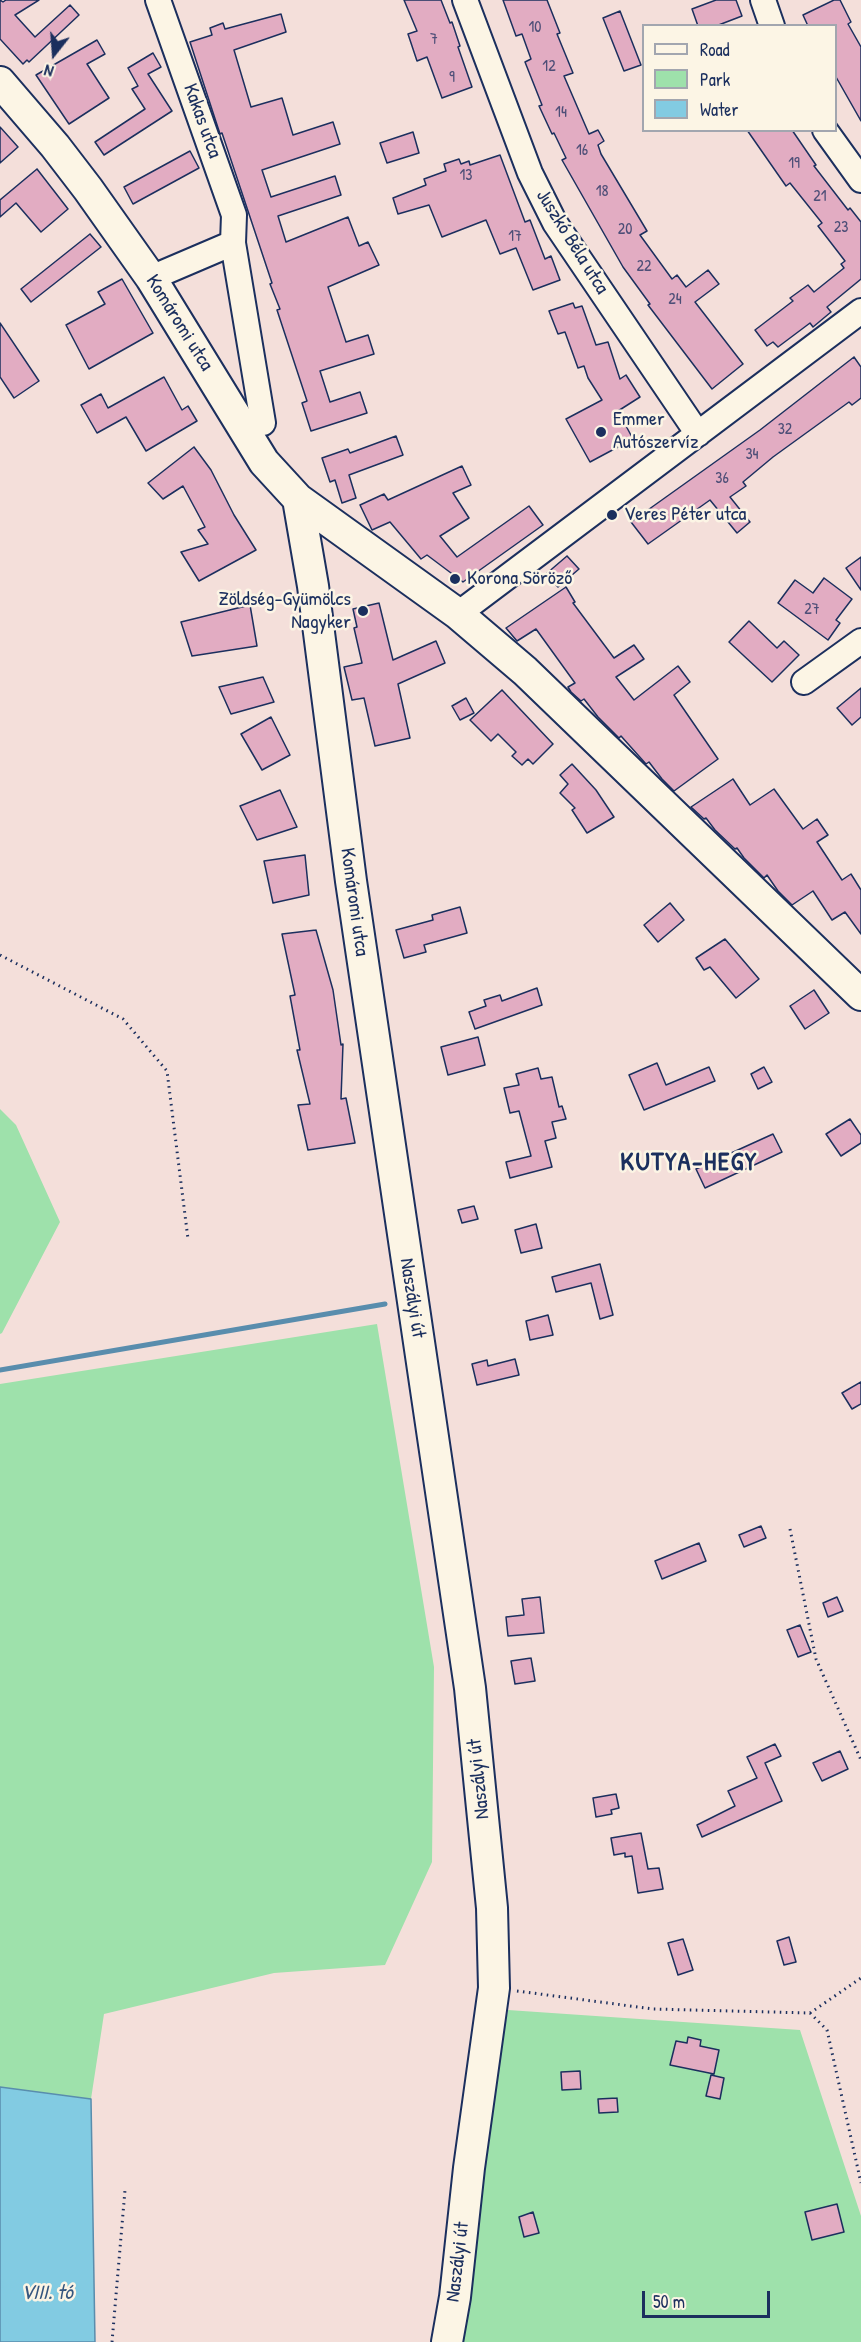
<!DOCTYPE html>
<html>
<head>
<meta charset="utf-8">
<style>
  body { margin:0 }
  #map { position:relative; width:861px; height:2342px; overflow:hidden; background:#f4dfda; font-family:"Patrick Hand",sans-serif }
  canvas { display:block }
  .legend { position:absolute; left:642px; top:24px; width:195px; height:108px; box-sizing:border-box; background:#fcf5e5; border:2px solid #a2a6af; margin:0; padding:8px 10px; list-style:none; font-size:18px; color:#1b2f5e }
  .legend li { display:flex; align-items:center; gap:12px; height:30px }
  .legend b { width:30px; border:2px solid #a2a6af }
  .north { position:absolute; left:24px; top:24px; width:60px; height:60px; -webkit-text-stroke:4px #fcf5e5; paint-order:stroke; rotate:197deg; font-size:16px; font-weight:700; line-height:24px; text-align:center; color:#1b2f5e }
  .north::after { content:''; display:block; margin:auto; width:21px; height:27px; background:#1b2f5e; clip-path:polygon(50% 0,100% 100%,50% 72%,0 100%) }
  .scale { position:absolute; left:642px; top:2291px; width:128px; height:27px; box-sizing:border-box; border:3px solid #1b2f5e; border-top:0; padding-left:8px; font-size:18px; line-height:21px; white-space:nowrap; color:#1b2f5e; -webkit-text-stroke:4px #fcf5e5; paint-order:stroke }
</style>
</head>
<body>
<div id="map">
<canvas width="861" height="2342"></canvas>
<ul class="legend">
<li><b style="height:8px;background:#fcf5e5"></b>Road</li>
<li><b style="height:16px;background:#9ee1ab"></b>Park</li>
<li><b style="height:16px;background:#82cbe2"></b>Water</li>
</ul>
<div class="north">N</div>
<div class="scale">50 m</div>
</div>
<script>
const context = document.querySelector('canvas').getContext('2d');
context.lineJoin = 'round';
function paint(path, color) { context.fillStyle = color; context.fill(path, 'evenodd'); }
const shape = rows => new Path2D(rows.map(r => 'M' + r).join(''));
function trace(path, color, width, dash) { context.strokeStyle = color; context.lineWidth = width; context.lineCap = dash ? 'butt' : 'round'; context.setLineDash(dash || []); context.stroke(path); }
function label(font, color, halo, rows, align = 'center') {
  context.font = font + ' "Patrick Hand",sans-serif'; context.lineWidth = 5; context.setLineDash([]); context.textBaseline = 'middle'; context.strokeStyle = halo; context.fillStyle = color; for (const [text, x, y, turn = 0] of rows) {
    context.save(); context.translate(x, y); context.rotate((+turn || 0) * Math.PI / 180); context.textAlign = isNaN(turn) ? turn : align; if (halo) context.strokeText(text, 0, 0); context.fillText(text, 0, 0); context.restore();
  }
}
paint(shape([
  [0,1109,16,1125,60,1222,2,1333,0,1334],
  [377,1324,434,1667,432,1862,385,1965,274,1973,104,2014,91,2099,0,2087,0,1384],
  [508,2010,800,2030,861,2216,861,2342,460,2342,475,2245,496,2079]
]), '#9ee1ab');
const water = shape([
  [0,2087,91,2099,95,2342,0,2342,0,2087]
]);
paint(water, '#82cbe2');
trace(water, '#598dad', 1.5);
trace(shape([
  [0,1370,385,1304]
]), '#598dad', 5);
const building = shape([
  [0,0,3,2,6,0,39,0,15,15,35,37,70,5,79,15,29,62,27,60,23,64,0,39,0,0],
  [404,0,441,0,450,23,452,22,460,46,458,47,472,87,442,98,427,57,417,61,408,34,417,31,404,0],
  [503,0,547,0,560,33,557,34,573,73,564,76,589,134,598,130,604,141,598,145,601,154,647,231,640,235,672,279,677,275,686,287,708,270,719,284,695,302,743,364,712,389,648,305,650,304,623,267,562,160,566,158,554,133,552,134,539,106,542,105,525,62,531,59,522,34,516,36,503,0],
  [716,0,736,0,742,16,716,26,698,26,692,9,716,0],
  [834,0,840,0,851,22,848,24,861,47,861,121,836,77,836,26,808,26,803,15,834,0],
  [620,11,641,65,624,71,603,18,620,11],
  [281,14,286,32,234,50,251,107,282,98,293,135,333,122,340,144,262,170,271,197,335,176,341,195,278,216,286,242,348,217,359,246,368,242,379,265,328,287,346,342,368,335,374,354,320,371,330,402,360,392,367,413,311,431,302,403,307,401,277,310,280,309,270,284,272,283,222,133,220,134,190,42,212,35,210,28,223,23,225,29,281,14],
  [97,40,105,54,87,64,109,98,69,124,36,75,97,40],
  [153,53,161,67,148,74,172,111,104,155,95,142,145,109,132,89,138,86,128,68,153,53],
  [0,127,18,147,0,163,0,127],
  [747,130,792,130,816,165,814,166,848,210,850,208,861,222,861,279,827,307,831,312,813,327,810,323,778,347,773,342,767,346,755,330,793,301,790,298,808,285,814,292,844,268,841,264,845,261,818,226,822,223,790,183,786,186,747,130],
  [413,132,419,153,387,163,380,143,413,132],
  [190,151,199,168,133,204,124,187,190,151],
  [500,155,525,222,530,220,545,259,551,256,560,280,533,290,516,248,500,254,486,220,442,237,429,205,398,214,393,198,426,185,424,179,446,171,444,164,459,159,461,164,469,161,470,165,500,155],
  [37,169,68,209,41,232,16,203,0,217,0,200,37,169],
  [90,234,101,247,31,302,21,289,90,234],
  [122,279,153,333,89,369,66,325,105,304,98,292,122,279],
  [573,303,575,308,582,306,596,345,608,342,620,379,626,375,640,397,618,411,633,439,590,462,566,419,602,400,588,378,584,366,578,368,565,332,558,334,549,311,573,303],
  [0,323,39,381,14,398,0,377,0,323],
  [854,357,861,367,861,398,852,405,849,402,773,457,743,482,746,486,730,497,750,522,737,533,710,500,648,544,631,522,760,430,854,357],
  [164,377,182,410,188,406,197,421,146,451,126,417,97,433,81,405,101,394,108,408,164,377],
  [396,436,403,455,349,475,356,498,342,503,335,480,330,482,322,458,348,449,350,453,396,436],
  [194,447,211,470,234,515,256,550,199,581,181,552,208,544,198,530,205,527,183,486,163,499,148,483,194,447],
  [462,466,471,485,453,493,469,518,440,536,457,557,529,506,543,525,463,582,427,555,421,559,390,522,372,530,360,505,384,494,388,500,462,466],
  [567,556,579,569,558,587,546,574,567,556],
  [861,557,861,590,846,568,861,557],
  [824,578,852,599,836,620,840,623,828,640,778,603,795,580,813,593,824,578],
  [566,587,575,602,573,603,614,658,634,645,644,659,616,677,634,700,678,666,690,682,674,695,718,759,674,791,662,779,649,762,646,764,621,736,619,738,598,717,584,699,581,701,571,692,568,687,575,683,536,629,517,641,506,628,566,587],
  [379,603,393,660,436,641,445,663,398,684,410,738,375,746,364,698,352,700,344,667,362,663,354,628,357,627,353,609,379,603],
  [250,605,257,646,192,656,181,622,250,605],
  [749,621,777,648,784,641,799,655,772,682,729,642,749,621],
  [263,677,274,702,231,714,219,687,263,677],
  [861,688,861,717,852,725,837,708,861,688],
  [502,690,553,744,533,764,528,759,522,765,512,756,516,752,498,734,491,741,470,720,502,690],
  [466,698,474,713,460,720,452,706,466,698],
  [271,717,290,755,262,770,241,734,271,717],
  [572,764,596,790,614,817,587,833,572,810,575,808,560,793,568,784,560,775,572,764],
  [733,779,750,805,774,789,803,829,817,819,828,835,817,842,842,880,851,874,861,890,861,934,845,912,832,920,813,891,792,905,778,891,767,875,764,878,744,858,737,848,735,849,715,830,706,818,704,819,691,807,733,779],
  [280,790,297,827,257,840,240,806,280,790],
  [305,855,309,895,273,903,264,861,305,855],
  [670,903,684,920,658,942,644,925,670,903],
  [460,907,467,933,424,945,426,952,404,958,396,930,433,920,432,915,460,907],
  [316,930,333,990,341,1045,343,1044,341,1099,346,1098,355,1143,308,1150,298,1105,310,1104,297,1050,300,1050,290,996,295,995,282,934,316,930],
  [725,939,759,979,736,998,710,967,704,970,696,958,725,939],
  [537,988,542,1005,475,1029,469,1012,486,1006,484,1000,500,995,502,1001,537,988],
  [814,990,829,1013,805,1029,790,1006,814,990],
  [478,1037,485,1065,448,1075,441,1047,478,1037],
  [657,1063,666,1085,709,1067,715,1081,644,1110,629,1075,657,1063],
  [764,1067,772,1082,758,1089,751,1074,764,1067],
  [538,1068,541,1079,552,1077,559,1107,562,1106,566,1119,552,1122,556,1138,545,1141,552,1167,510,1178,506,1162,531,1156,519,1111,510,1113,504,1088,519,1085,516,1074,538,1068],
  [850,1119,861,1135,861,1143,841,1156,826,1134,850,1119],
  [773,1134,782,1152,705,1188,696,1169,773,1134],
  [474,1206,478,1219,462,1223,458,1210,474,1206],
  [536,1224,542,1248,521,1253,515,1230,536,1224],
  [600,1264,613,1315,600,1319,591,1283,556,1292,552,1277,600,1264],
  [548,1315,553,1335,530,1340,526,1321,548,1315],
  [515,1359,519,1375,477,1385,472,1364,487,1360,488,1366,515,1359],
  [861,1382,861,1404,852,1409,842,1393,861,1382],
  [761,1526,766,1538,744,1547,739,1535,761,1526],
  [699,1543,706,1561,662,1579,655,1561,699,1543],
  [540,1597,544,1633,508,1636,506,1617,524,1615,522,1599,540,1597],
  [837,1597,843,1611,828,1617,823,1603,837,1597],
  [800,1625,811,1652,798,1657,787,1630,800,1625],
  [531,1658,535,1681,515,1684,511,1661,531,1658],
  [775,1744,781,1756,765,1763,782,1801,702,1837,697,1825,735,1806,728,1791,757,1778,747,1757,775,1744],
  [840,1751,848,1769,822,1781,813,1763,840,1751],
  [616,1794,619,1808,611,1810,612,1814,596,1817,593,1798,616,1794],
  [641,1833,648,1869,659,1868,663,1889,638,1893,632,1856,625,1857,625,1853,614,1855,611,1838,641,1833],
  [789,1937,796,1962,784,1965,777,1941,789,1937],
  [683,1939,693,1970,678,1975,668,1943,683,1939],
  [688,2037,701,2040,700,2046,719,2050,714,2074,670,2065,676,2041,687,2043,688,2037],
  [580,2071,581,2089,562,2090,561,2072,580,2071],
  [711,2075,724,2078,720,2099,706,2096,711,2075],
  [617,2098,618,2112,599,2113,598,2099,617,2098],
  [837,2204,844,2232,812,2240,805,2212,837,2204],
  [533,2212,539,2233,524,2237,519,2217,533,2212]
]);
paint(building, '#e2acc2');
trace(building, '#1b2f5e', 1.5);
const minor = shape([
  [465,0,530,173,555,223,698,434],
  [763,0,772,26],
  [825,130,861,180],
  [233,243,263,423],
  [151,278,233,243,234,215,158,0],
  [458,614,861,311],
  [804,682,861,641]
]);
const major = shape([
  [0,82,55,146,88,189,151,278,264,462,298,499,458,614,525,671,861,995],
  [298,499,313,586,351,881,470,1688,492,1908,494,1988,469,2168,455,2297,447,2342]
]);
trace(minor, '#1b2f5e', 28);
trace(major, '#1b2f5e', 34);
trace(shape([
  [0,955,123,1019,167,1071,188,1239],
  [790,1529,816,1659,861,1760],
  [517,1991,653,2009,810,2013,861,1978],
  [810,2013,827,2030,861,2183],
  [112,2342,125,2190]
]), '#1b2f5e', 3, [1.5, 4.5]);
trace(minor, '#fcf5e5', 24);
trace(major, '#fcf5e5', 30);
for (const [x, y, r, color] of [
  [601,432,6,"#1b2f5e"],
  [612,515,6,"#1b2f5e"],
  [455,579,6,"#1b2f5e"],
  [363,611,6,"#1b2f5e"]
]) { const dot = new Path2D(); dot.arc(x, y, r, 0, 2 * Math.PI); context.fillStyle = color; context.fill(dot); trace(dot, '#fcf5e5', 2); }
label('16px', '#4d4e77', null, [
  ["10",535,28],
  ["7",434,40],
  ["12",549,67],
  ["9",452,78],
  ["14",561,113],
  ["16",582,151],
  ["19",794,164],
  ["13",466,176],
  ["18",602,192],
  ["21",820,197],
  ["23",841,228],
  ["20",625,230],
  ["17",515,237],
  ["22",644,267],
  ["24",675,300],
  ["32",785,430],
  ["34",752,455],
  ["36",722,479],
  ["27",812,610]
]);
label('20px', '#1b2f5e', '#fcf5e5', [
  ["Kakas utca",202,121,70],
  ["Juszkó Béla utca",572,242,58],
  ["Komáromi utca",179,323,58],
  ["Komáromi utca",354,902,82],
  ["Naszályi út",412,1298,81],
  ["Naszályi út",479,1779,-96],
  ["Naszályi út",458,2262,-83]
]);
label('20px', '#1b2f5e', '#fcf5e5', [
  ["Emmer",613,420],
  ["Autószervíz",613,443],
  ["Veres Péter utca",624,515],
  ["Korona Söröző",467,579],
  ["Zöldség-Gyümölcs",351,600,"right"],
  ["Nagyker",351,623,"right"]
], 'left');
label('italic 21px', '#35567f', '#fcf5e5', [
  ["VIII. tó",47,2293]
]);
context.letterSpacing = '1.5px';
label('bold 26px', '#1b2f5e', '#fcf5e5', [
  ["KUTYA-HEGY",689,1163]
]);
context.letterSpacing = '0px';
</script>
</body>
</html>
